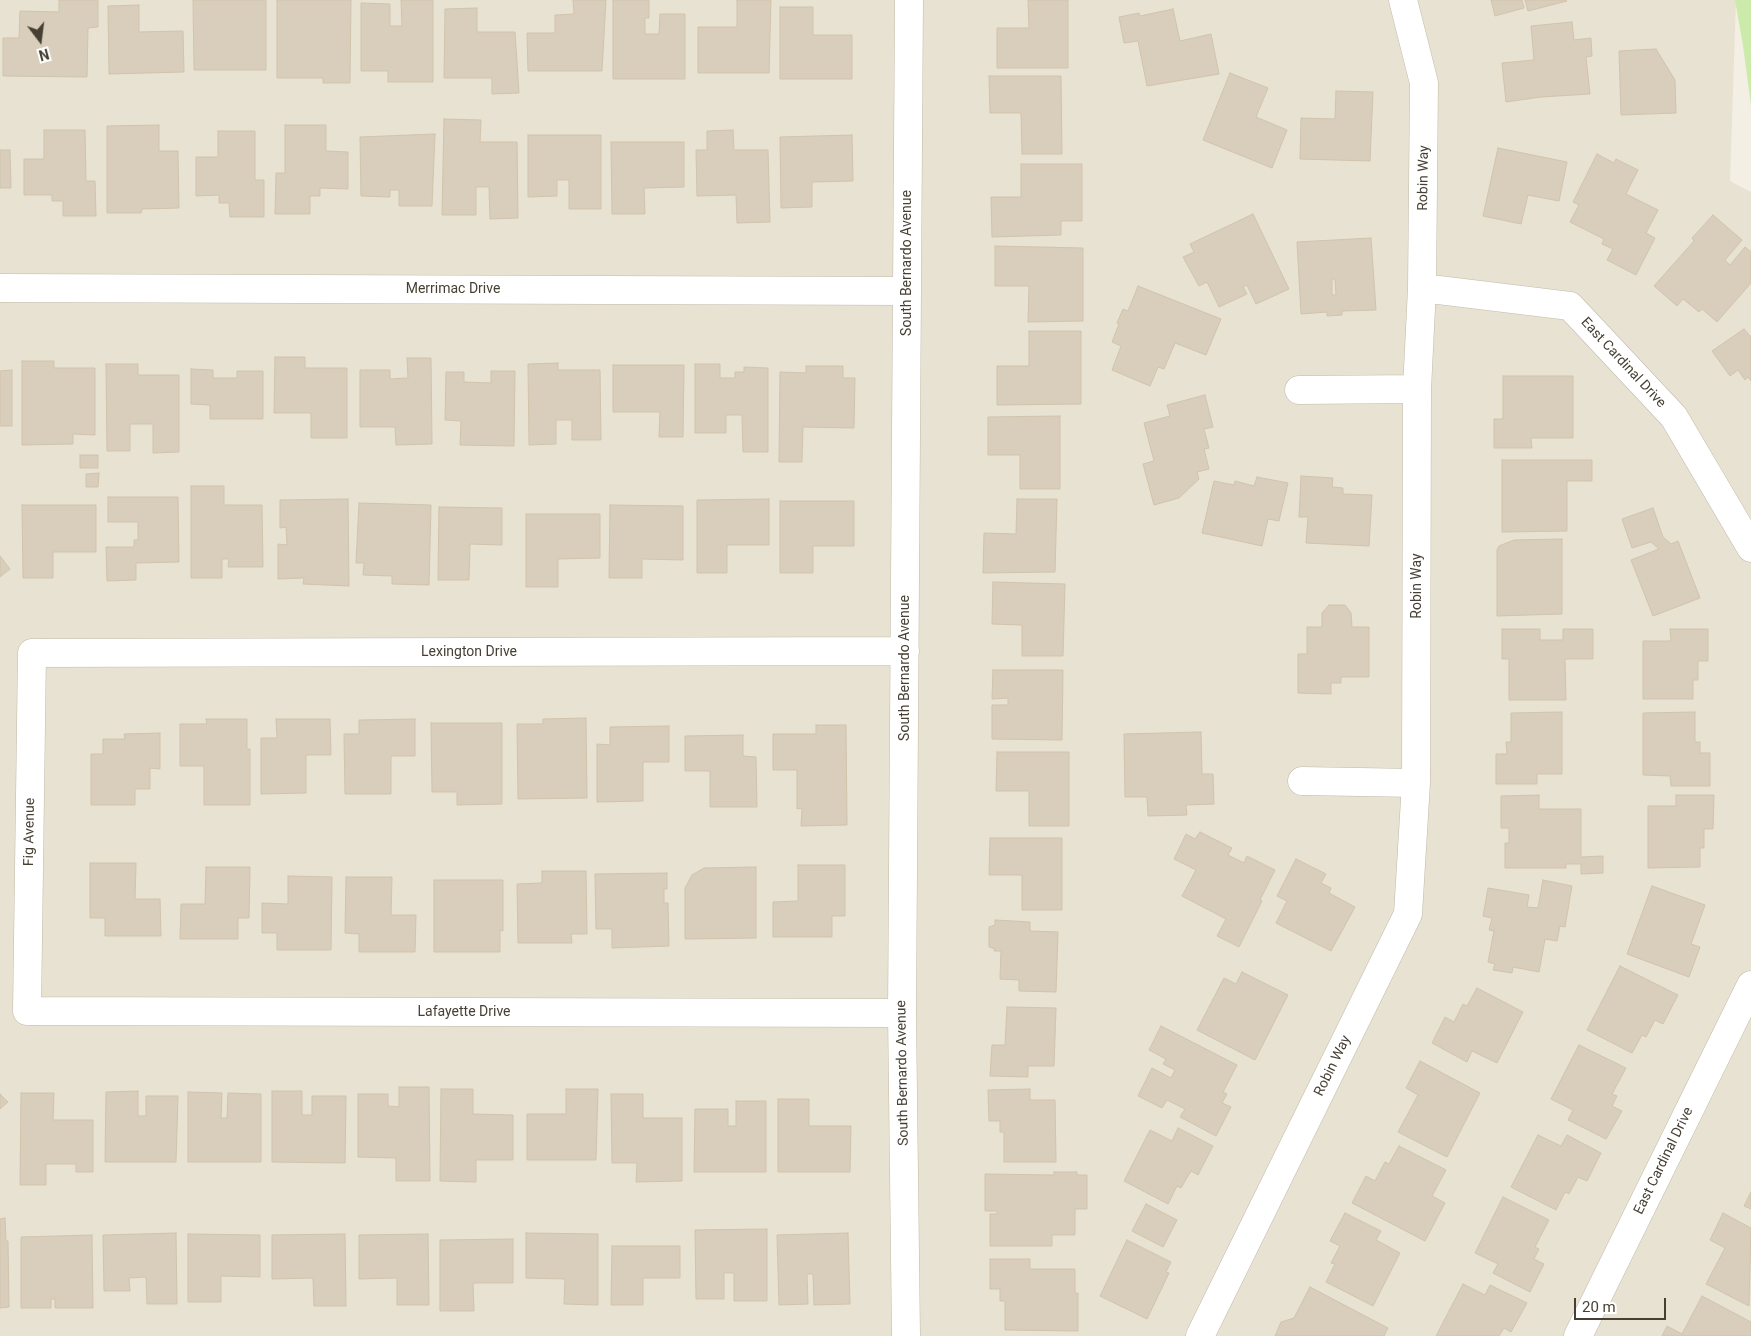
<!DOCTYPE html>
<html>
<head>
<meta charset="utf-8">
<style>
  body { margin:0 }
  #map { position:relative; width:1751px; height:1336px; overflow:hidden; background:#f3efe4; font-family:Roboto,sans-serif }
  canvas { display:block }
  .north { position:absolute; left:15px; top:15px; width:50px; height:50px; -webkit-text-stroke:4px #fff; paint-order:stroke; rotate:165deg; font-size:14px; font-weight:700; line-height:20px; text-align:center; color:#463f34 }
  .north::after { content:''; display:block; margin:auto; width:18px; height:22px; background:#463f34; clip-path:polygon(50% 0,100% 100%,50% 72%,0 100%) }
  .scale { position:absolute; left:1574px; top:1298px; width:92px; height:22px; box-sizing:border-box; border:2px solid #463f34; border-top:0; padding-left:6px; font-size:15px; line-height:18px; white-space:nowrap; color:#463f34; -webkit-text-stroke:4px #fff; paint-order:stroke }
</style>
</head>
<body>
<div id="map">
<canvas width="1751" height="1336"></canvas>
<div class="north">N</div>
<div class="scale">20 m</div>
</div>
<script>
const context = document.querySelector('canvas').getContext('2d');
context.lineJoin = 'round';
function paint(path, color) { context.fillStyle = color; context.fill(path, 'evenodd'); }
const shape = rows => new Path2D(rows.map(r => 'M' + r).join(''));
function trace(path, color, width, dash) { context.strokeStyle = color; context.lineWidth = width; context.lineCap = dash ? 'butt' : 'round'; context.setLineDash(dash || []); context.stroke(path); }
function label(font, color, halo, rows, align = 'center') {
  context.font = font + ' Roboto,sans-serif'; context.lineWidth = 4; context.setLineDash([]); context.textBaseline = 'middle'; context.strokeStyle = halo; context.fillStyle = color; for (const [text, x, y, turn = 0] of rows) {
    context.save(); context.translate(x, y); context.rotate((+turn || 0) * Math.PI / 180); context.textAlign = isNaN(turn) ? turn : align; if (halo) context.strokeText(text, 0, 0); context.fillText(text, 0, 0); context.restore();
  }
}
paint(shape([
  [0,0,1736,0,1730,181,1751,192,1751,1336,0,1336]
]), '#e8e2d2');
paint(shape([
  [1735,0,1751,0,1751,105,1743,46]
]), '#ccebaa');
const building = shape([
  [59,0,98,0,98,27,88,28,87,77,3,76,3,38,19,38,20,11,59,12,59,0],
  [193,0,266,0,266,70,194,70,193,0],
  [277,0,351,0,350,83,323,83,323,78,277,78,277,0],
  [401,0,433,0,433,82,388,82,388,71,361,71,361,3,390,4,390,26,402,26,401,0],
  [573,0,606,0,602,71,528,71,527,33,555,33,555,15,574,14,573,0],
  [613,0,649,0,649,18,645,18,645,34,659,34,660,14,685,14,685,79,613,79,613,0],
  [737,0,771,0,769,73,698,73,698,27,737,27,737,0],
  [1028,0,1068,0,1068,68,997,68,997,28,1029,28,1028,0],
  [1491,0,1522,0,1524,8,1495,16,1491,0],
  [1525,0,1566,0,1567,1,1528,11,1525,0],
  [139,5,139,32,183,31,184,72,109,74,108,6,139,5],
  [780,7,813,7,813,35,852,35,852,79,780,79,780,7],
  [477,8,477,32,515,32,519,93,492,94,492,78,444,78,445,9,477,8],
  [1173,9,1180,41,1211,34,1219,74,1147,86,1138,41,1124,43,1119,17,1139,13,1140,16,1173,9],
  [1572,22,1574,40,1591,38,1592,56,1586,57,1590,94,1541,97,1506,102,1502,63,1534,60,1531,26,1572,22],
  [1656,49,1675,80,1676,113,1621,115,1619,51,1656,49],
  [1230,73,1268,88,1256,117,1287,130,1272,168,1203,140,1230,73],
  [989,76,1061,76,1062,154,1022,154,1021,113,990,113,989,76],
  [1336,91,1373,92,1370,161,1300,159,1301,118,1335,119,1336,91],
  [444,119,481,120,480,142,517,142,518,218,490,219,489,187,476,187,476,215,442,215,444,119],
  [159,125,159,151,178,151,179,208,142,209,141,213,107,213,107,126,159,125],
  [285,125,326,125,326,151,348,152,348,189,320,188,320,196,310,196,310,214,275,214,276,173,285,173,285,125],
  [44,130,85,130,86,181,95,181,96,216,63,216,63,201,52,201,52,195,24,195,24,159,44,159,44,130],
  [733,130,734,150,768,150,770,222,737,223,736,195,697,196,696,150,707,150,707,131,733,130],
  [218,131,255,131,255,180,264,180,264,217,230,217,229,203,219,203,219,195,196,196,196,157,218,157,218,131],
  [435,134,432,206,399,206,399,190,390,190,390,197,361,196,360,137,435,134],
  [528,135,601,135,601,209,569,209,569,180,557,180,557,196,528,197,528,135],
  [852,135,853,181,812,182,812,207,781,208,780,137,852,135],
  [611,142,684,142,684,187,644,188,645,214,612,214,611,142],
  [1498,148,1567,162,1559,201,1528,195,1521,224,1483,216,1498,148],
  [0,150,10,150,11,188,0,188,0,150],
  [1597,154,1614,163,1616,159,1638,170,1626,194,1658,210,1646,233,1655,238,1636,275,1607,260,1613,249,1602,244,1604,239,1570,222,1579,205,1573,202,1597,154],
  [1021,164,1082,164,1082,221,1061,221,1061,235,992,237,991,197,1021,197,1021,164],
  [1253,214,1289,289,1256,304,1247,285,1243,287,1247,294,1219,307,1207,282,1199,286,1183,257,1194,252,1190,244,1253,214],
  [1713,215,1742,240,1725,260,1730,265,1745,247,1751,252,1751,283,1717,322,1702,309,1699,312,1683,299,1677,306,1654,286,1694,241,1692,238,1713,215],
  [1371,238,1376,310,1342,311,1342,315,1327,316,1327,312,1301,314,1297,242,1371,238],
  [1332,279,1335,279,1336,295,1332,295,1332,279],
  [995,246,1083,248,1083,321,1028,322,1029,286,995,286,995,246],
  [1138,286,1221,319,1206,355,1175,343,1164,369,1158,367,1150,386,1112,370,1121,346,1112,342,1119,324,1117,323,1123,309,1128,311,1138,286],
  [1744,329,1751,337,1751,381,1748,377,1745,380,1738,370,1730,376,1712,351,1744,329],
  [1029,331,1081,331,1081,404,997,405,997,366,1029,366,1029,331],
  [275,357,305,357,305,368,347,368,347,438,311,438,311,413,274,413,275,357],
  [407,358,431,358,432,444,396,445,395,427,360,427,360,370,390,370,390,379,408,378,407,358],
  [22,361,54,361,54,368,95,368,95,435,73,434,73,444,22,445,22,361],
  [558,363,558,370,600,370,601,440,572,440,572,420,556,420,556,444,529,445,528,364,558,363],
  [106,364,138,364,138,375,179,375,179,452,153,453,153,424,130,424,130,451,107,451,106,364],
  [695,364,720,364,720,378,735,378,735,372,744,372,744,367,768,368,768,452,743,452,742,415,726,415,726,433,695,433,695,364],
  [613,365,684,365,683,437,659,437,660,412,613,412,613,365],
  [806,366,843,366,843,378,855,378,854,428,803,427,802,462,779,462,780,372,806,373,806,366],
  [191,369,213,370,213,378,237,378,237,371,263,371,263,419,210,419,210,405,191,404,191,369],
  [12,370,12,426,0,426,0,371,12,370],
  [491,371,515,371,514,446,460,445,461,421,445,420,446,372,464,372,464,382,491,383,491,371],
  [1503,376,1573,376,1573,438,1531,438,1532,448,1494,448,1494,419,1503,419,1503,376],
  [1205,395,1213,427,1204,429,1209,448,1204,449,1209,469,1197,472,1199,479,1179,498,1154,505,1143,464,1154,461,1144,423,1170,416,1167,405,1205,395],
  [1060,416,1060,489,1020,489,1020,455,988,455,988,417,1060,416],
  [80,455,98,455,98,468,80,468,80,455],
  [1502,460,1592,460,1592,481,1567,481,1567,531,1502,532,1502,460],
  [99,473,98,487,86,487,86,474,99,473],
  [1301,476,1333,478,1332,487,1343,488,1343,494,1372,495,1369,546,1306,543,1308,517,1299,517,1301,476],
  [1257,477,1288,483,1279,521,1268,519,1262,546,1202,533,1214,481,1234,485,1235,481,1254,486,1257,477],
  [191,486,224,486,224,505,262,505,263,567,228,567,229,559,222,559,222,578,191,578,191,486],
  [108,497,178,497,179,562,136,563,136,580,107,581,106,547,134,547,134,540,138,540,138,522,108,522,108,497],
  [348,499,349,586,303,584,304,578,278,579,278,544,287,545,286,527,280,528,280,500,348,499],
  [769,499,769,545,727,545,727,573,697,573,697,500,769,499],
  [1017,499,1057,499,1055,572,983,573,984,533,1016,534,1017,499],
  [780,501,854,501,854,546,813,546,813,573,780,573,780,501],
  [359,503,431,505,429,585,392,584,392,576,363,575,364,563,356,563,359,503],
  [22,505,96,505,96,552,53,552,53,578,23,578,22,505],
  [610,505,683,506,683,560,642,559,642,578,609,578,610,505],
  [439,507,502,508,502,545,470,544,469,580,438,580,439,507],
  [1653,508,1663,537,1671,544,1678,541,1700,598,1653,616,1631,560,1659,549,1651,542,1632,548,1622,519,1653,508],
  [526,514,600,514,600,558,558,559,558,587,526,587,526,514],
  [1562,539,1562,614,1497,616,1497,550,1499,546,1514,540,1562,539],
  [0,556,10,569,0,577,0,556],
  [993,582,1065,584,1063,656,1022,656,1022,625,992,624,993,582],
  [1329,605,1345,605,1351,613,1352,627,1369,627,1369,677,1341,677,1341,683,1331,683,1331,694,1298,693,1298,654,1307,654,1307,627,1322,627,1322,613,1329,605],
  [1502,629,1540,629,1540,640,1563,640,1563,629,1593,629,1593,659,1565,659,1566,700,1509,700,1509,659,1502,659,1502,629],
  [1670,629,1708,629,1708,661,1698,661,1698,680,1693,680,1693,699,1643,699,1643,641,1671,641,1670,629],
  [993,670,1063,670,1062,740,992,739,992,705,1008,705,1008,698,992,699,993,670],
  [1562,712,1562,774,1537,774,1537,784,1496,784,1496,754,1507,754,1506,742,1511,742,1511,713,1562,712],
  [1695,712,1695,742,1700,742,1700,753,1710,753,1710,786,1671,786,1670,776,1643,775,1643,713,1695,712],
  [586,718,587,798,518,799,517,724,543,724,543,719,586,718],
  [206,719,247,719,247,749,250,749,250,805,204,805,204,766,180,766,180,724,207,724,206,719],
  [276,719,330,719,331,755,306,755,306,793,261,794,261,738,277,738,276,719],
  [415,719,415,756,391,756,391,794,345,794,344,734,359,734,359,720,415,719],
  [431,723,502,723,502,804,457,805,457,792,432,792,431,723],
  [816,725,846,725,847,825,801,826,802,808,797,809,797,770,773,770,773,734,816,734,816,725],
  [669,726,669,762,643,762,643,801,597,802,597,744,610,745,610,727,669,726],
  [1201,732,1202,774,1213,774,1214,804,1186,805,1187,815,1148,816,1147,797,1125,797,1124,734,1201,732],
  [160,733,160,769,150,768,150,789,135,789,135,805,91,805,91,754,103,754,103,739,125,739,124,734,160,733],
  [743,735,743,756,756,757,757,807,710,807,710,771,685,771,685,736,743,735],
  [997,752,1069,752,1069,826,1029,826,1029,791,996,791,997,752],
  [1539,795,1539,809,1581,809,1581,857,1603,856,1603,873,1581,874,1581,864,1566,864,1566,868,1505,868,1505,843,1509,843,1509,828,1501,828,1501,796,1539,795],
  [1676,795,1714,795,1713,829,1704,829,1704,848,1700,848,1700,867,1648,868,1648,806,1676,806,1676,795],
  [1200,832,1232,848,1228,855,1244,863,1247,856,1275,870,1260,900,1262,901,1239,947,1217,936,1226,919,1182,896,1196,870,1174,859,1186,834,1195,839,1200,832],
  [990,838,1062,838,1062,910,1022,910,1022,875,989,875,990,838],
  [1296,859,1326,874,1321,883,1331,888,1329,893,1355,907,1331,951,1276,923,1287,901,1277,896,1296,859],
  [90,863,136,863,135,899,160,899,161,936,105,936,105,918,90,918,90,863],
  [798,865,845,865,845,916,832,916,832,937,773,937,773,902,798,901,798,865],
  [206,867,250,867,249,918,238,918,238,939,180,939,181,904,205,904,206,867],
  [756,867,756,938,685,939,685,888,692,875,704,868,756,867],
  [542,871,586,871,587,934,571,934,572,943,518,943,517,884,542,883,542,871],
  [667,873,667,889,664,889,664,903,668,903,669,946,612,948,612,929,596,929,595,874,667,873],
  [288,876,332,877,331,950,277,950,277,933,262,933,262,903,288,904,288,876],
  [346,877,392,877,391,915,416,915,415,952,359,952,359,934,345,933,346,877],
  [434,880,503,880,503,931,500,930,500,952,434,952,434,880],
  [1543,880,1572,886,1565,927,1560,926,1557,941,1545,939,1539,972,1513,967,1512,973,1493,970,1495,964,1488,962,1494,931,1489,930,1492,918,1483,916,1488,888,1529,895,1527,907,1538,908,1543,880],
  [1652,886,1705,905,1691,944,1700,947,1689,977,1627,954,1652,886],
  [995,920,1030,922,1030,931,1058,932,1056,992,1019,991,1019,980,1000,979,1001,951,994,951,995,949,989,947,989,927,995,925,995,920],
  [1620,966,1678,995,1663,1024,1655,1020,1646,1037,1642,1035,1632,1053,1587,1030,1620,966],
  [1242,972,1288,995,1255,1060,1197,1030,1224,978,1236,984,1242,972],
  [1477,988,1523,1012,1497,1063,1472,1051,1467,1062,1432,1043,1445,1017,1454,1022,1463,1004,1467,1006,1477,988],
  [1007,1007,1056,1008,1054,1066,1028,1066,1028,1077,990,1076,992,1045,1005,1045,1007,1007],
  [1161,1026,1237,1065,1223,1092,1227,1094,1222,1103,1231,1107,1216,1136,1180,1117,1185,1109,1167,1100,1162,1108,1138,1096,1152,1068,1171,1078,1175,1070,1163,1064,1166,1059,1149,1050,1161,1026],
  [1579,1045,1626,1068,1612,1094,1617,1096,1612,1106,1622,1111,1606,1139,1568,1120,1573,1110,1551,1099,1579,1045],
  [1420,1061,1480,1093,1447,1157,1398,1132,1418,1095,1406,1088,1420,1061],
  [399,1087,429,1087,430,1181,396,1181,396,1158,358,1157,358,1094,388,1094,388,1106,399,1107,399,1087],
  [441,1089,473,1089,473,1114,513,1115,513,1160,476,1160,476,1182,440,1181,441,1089],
  [566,1089,598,1089,596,1160,527,1160,527,1114,566,1114,566,1089],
  [1030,1089,1030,1100,1055,1100,1056,1162,1004,1162,1004,1132,1000,1132,1000,1121,989,1121,988,1090,1030,1089],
  [138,1091,138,1116,146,1116,146,1096,178,1096,176,1162,105,1162,106,1092,138,1091],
  [272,1091,302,1091,302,1115,312,1115,312,1096,346,1096,345,1163,272,1162,272,1091],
  [188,1092,222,1093,221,1118,227,1118,228,1093,261,1094,261,1162,188,1162,188,1092],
  [21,1093,54,1093,53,1120,93,1120,93,1172,76,1172,76,1164,46,1164,46,1185,20,1185,21,1093],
  [0,1094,8,1102,0,1109,0,1094],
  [611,1094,643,1094,643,1118,682,1118,682,1181,636,1182,637,1163,612,1163,611,1094],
  [778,1099,809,1099,809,1126,851,1126,850,1172,778,1172,778,1099],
  [736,1101,766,1101,766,1172,694,1172,695,1109,728,1109,728,1126,736,1126,736,1101],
  [1178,1128,1213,1146,1198,1175,1191,1171,1181,1188,1177,1186,1168,1204,1124,1181,1150,1130,1172,1141,1178,1128],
  [1538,1135,1561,1146,1567,1135,1601,1153,1587,1181,1578,1177,1569,1194,1565,1192,1556,1210,1511,1187,1538,1135],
  [1399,1146,1446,1170,1432,1196,1445,1203,1425,1241,1352,1203,1366,1176,1375,1181,1385,1162,1389,1164,1399,1146],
  [1054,1172,1077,1172,1077,1175,1087,1175,1087,1209,1075,1209,1075,1235,1052,1235,1052,1246,990,1246,990,1214,997,1214,997,1211,985,1211,985,1174,1054,1175,1054,1172],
  [1751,1192,1751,1209,1744,1206,1751,1192],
  [1503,1197,1549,1220,1535,1247,1539,1249,1534,1259,1544,1264,1530,1292,1493,1273,1498,1264,1475,1253,1503,1197],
  [1146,1204,1177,1220,1163,1247,1132,1231,1146,1204],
  [1345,1213,1381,1231,1376,1240,1400,1253,1373,1306,1326,1282,1335,1264,1331,1263,1340,1246,1330,1241,1345,1213],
  [1723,1213,1751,1228,1749,1306,1706,1284,1725,1248,1710,1240,1723,1213],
  [5,1218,6,1241,8,1241,9,1307,0,1308,0,1219,5,1218],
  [767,1229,767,1301,734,1301,734,1273,724,1273,724,1299,696,1299,695,1230,767,1229],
  [176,1233,177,1304,147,1304,146,1277,129,1278,130,1291,104,1291,103,1235,176,1233],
  [526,1233,598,1234,598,1305,564,1304,565,1279,526,1278,526,1233],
  [848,1233,850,1304,814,1305,813,1274,807,1274,808,1304,779,1305,777,1235,848,1233],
  [188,1234,260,1235,260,1277,221,1276,221,1302,188,1302,188,1234],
  [345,1234,346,1306,314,1306,313,1278,272,1279,272,1235,345,1234],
  [428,1234,429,1305,397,1305,397,1278,359,1279,359,1235,428,1234],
  [92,1235,93,1308,55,1308,55,1299,51,1299,51,1308,21,1308,21,1237,92,1235],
  [513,1239,513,1283,473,1283,474,1311,440,1311,440,1240,513,1239],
  [1127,1240,1171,1262,1166,1272,1169,1273,1147,1319,1100,1296,1127,1240],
  [612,1246,680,1246,680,1278,643,1278,643,1305,611,1305,612,1246],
  [990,1259,1030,1259,1030,1269,1075,1269,1075,1293,1078,1293,1078,1331,1005,1330,1005,1301,1000,1301,1000,1289,990,1289,990,1259],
  [1463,1284,1485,1295,1490,1285,1527,1303,1511,1332,1504,1328,1499,1336,1436,1336,1463,1284],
  [1310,1287,1388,1328,1384,1336,1275,1336,1281,1322,1294,1318,1310,1287],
  [1702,1296,1751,1322,1751,1336,1662,1336,1667,1326,1682,1334,1702,1296]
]);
paint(building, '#d9cebc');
trace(building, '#d1c4ac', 1);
const minor = shape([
  [0,288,906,291],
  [1422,288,1570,306,1674,417,1751,548],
  [1299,390,1417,389],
  [1302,781,1416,783],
  [902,1013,27,1011,32,653,905,651],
  [906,1336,902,1013,909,0],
  [1200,1336,1408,914,1416,783,1417,389,1422,288,1424,83,1403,0],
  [1578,1336,1751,985]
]);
trace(minor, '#c2baa9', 29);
trace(minor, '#fff', 28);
label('14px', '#463f34', '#fff', [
  ["Robin Way",1424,178,-89],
  ["South Bernardo Avenue",907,263,-90],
  ["Merrimac Drive",453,289],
  ["East Cardinal Drive",1623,363,47],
  ["Robin Way",1417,586,-90],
  ["Lexington Drive",469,652],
  ["South Bernardo Avenue",905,668,-90],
  ["Fig Avenue",30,832,-89],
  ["Lafayette Drive",464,1012],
  ["Robin Way",1333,1066,-64],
  ["South Bernardo Avenue",903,1073,-91],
  ["East Cardinal Drive",1664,1161,-64]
]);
</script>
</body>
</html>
